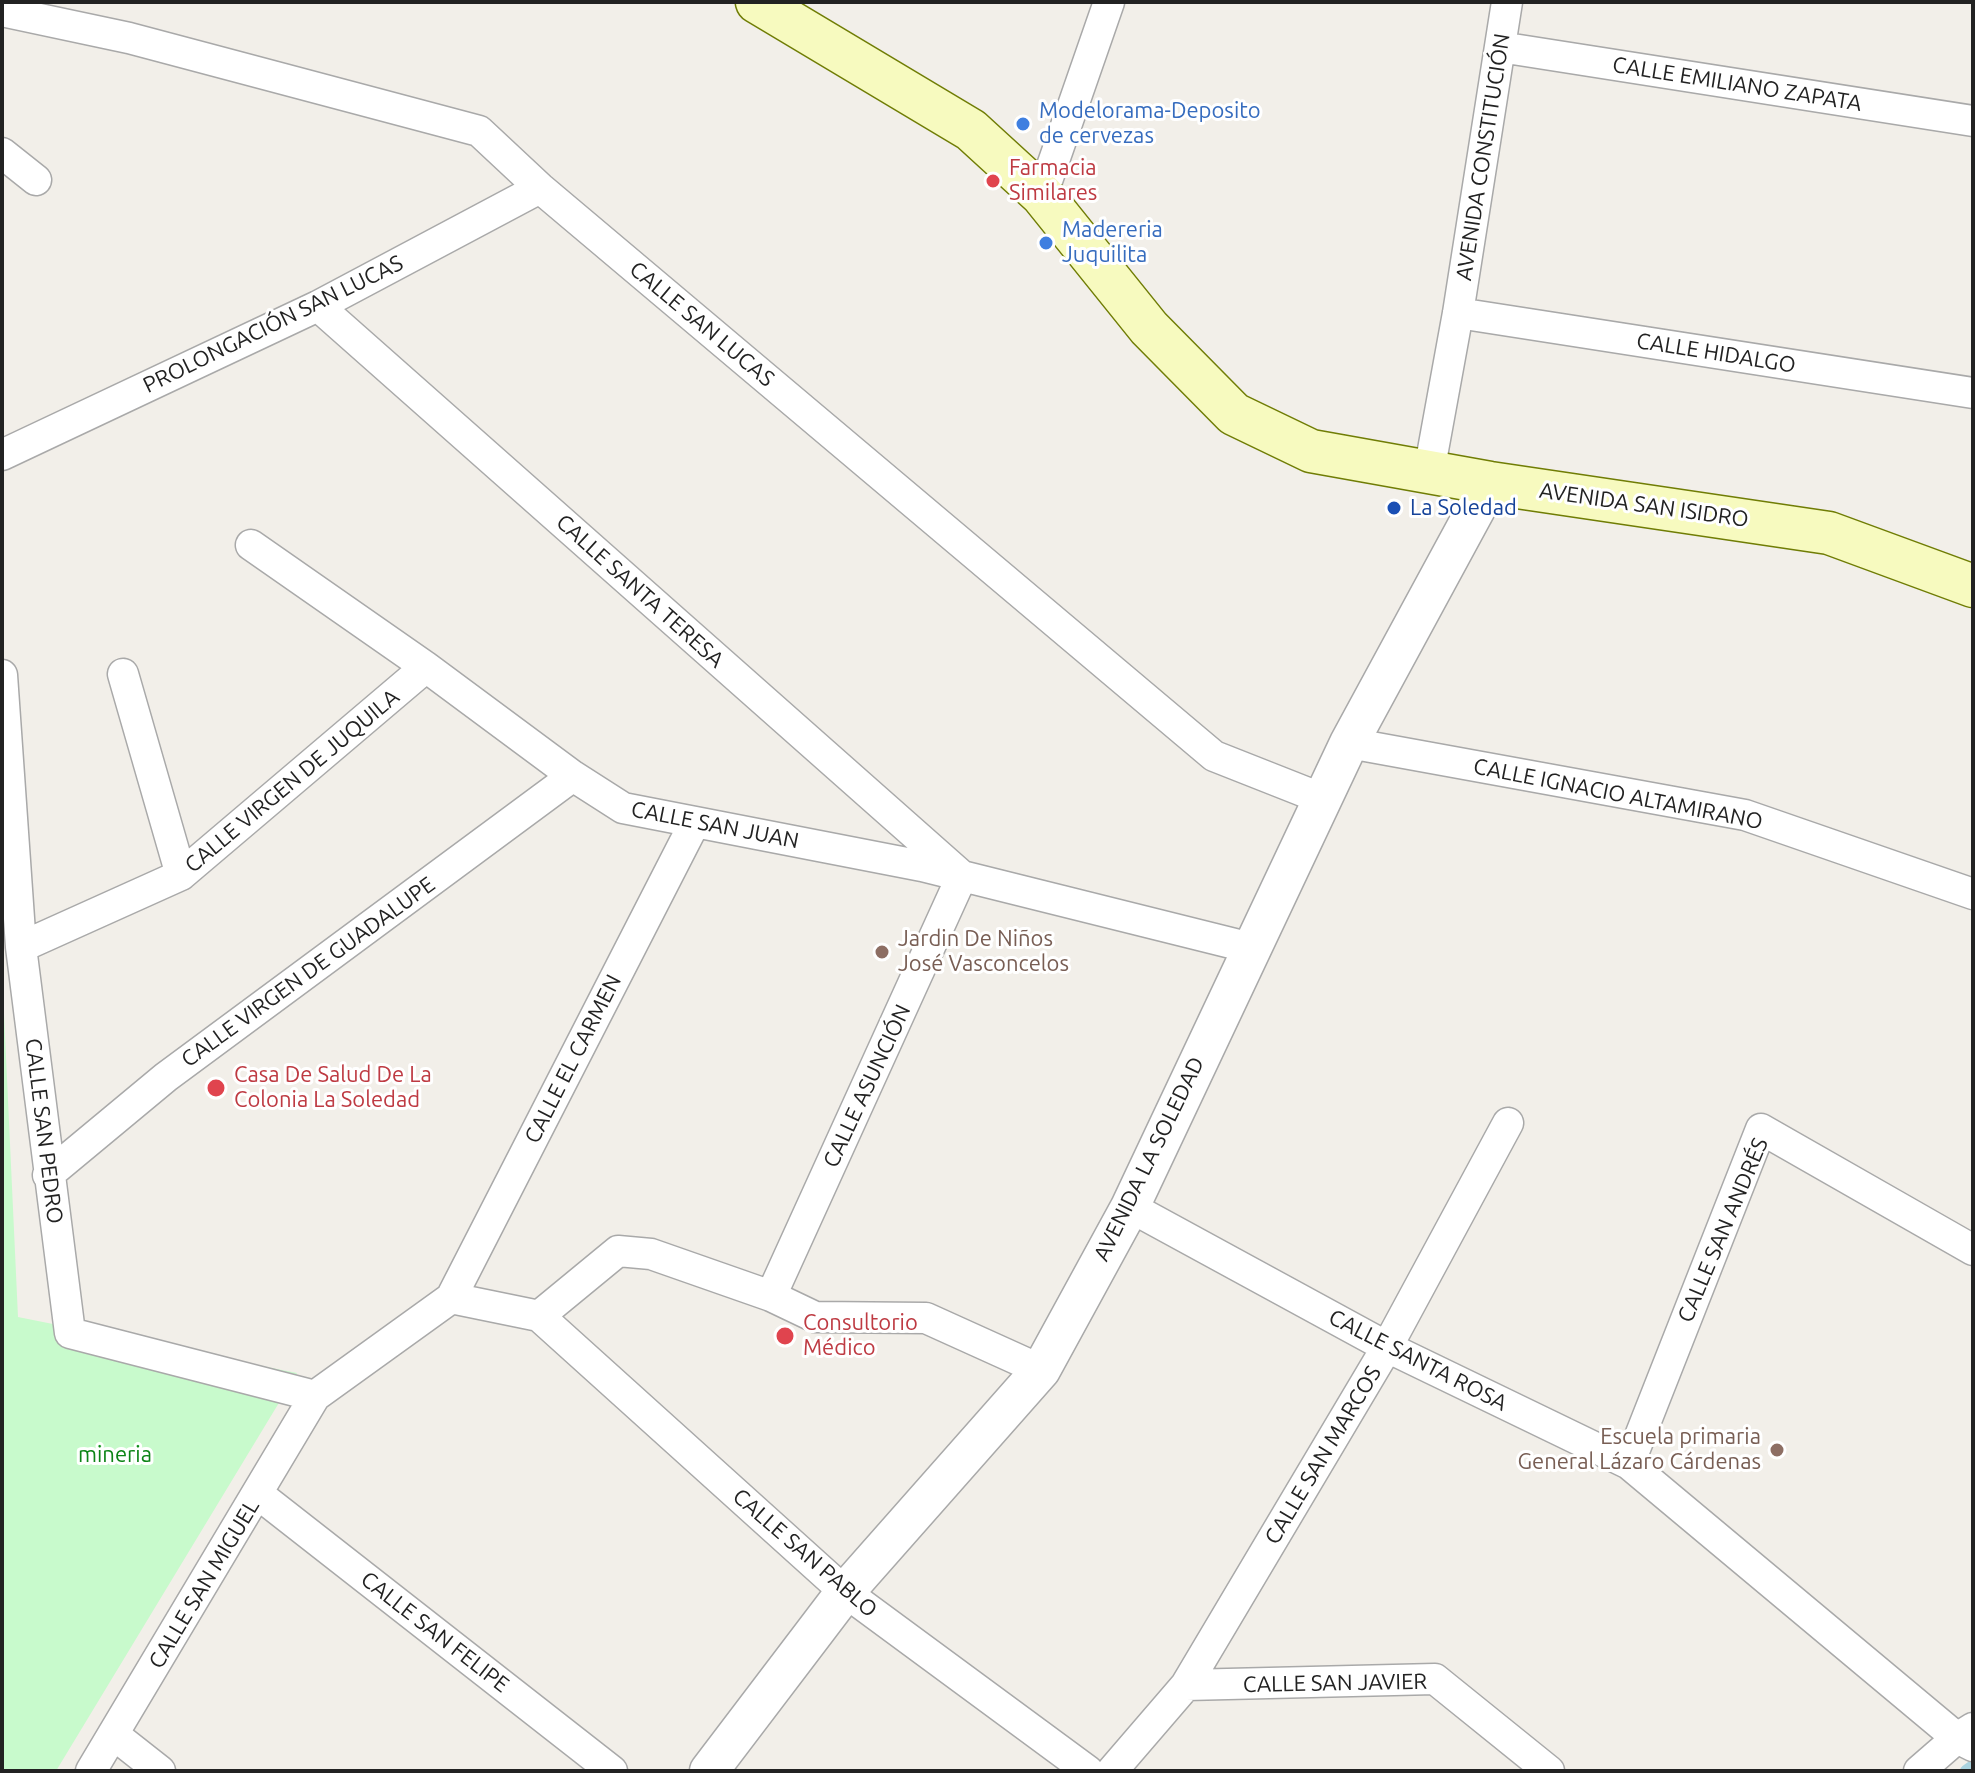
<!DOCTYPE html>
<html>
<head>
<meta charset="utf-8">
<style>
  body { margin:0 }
  #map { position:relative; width:1975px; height:1773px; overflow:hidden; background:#f2efe9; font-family:Ubuntu,sans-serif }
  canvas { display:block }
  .frame { position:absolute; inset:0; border:4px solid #222; pointer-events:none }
</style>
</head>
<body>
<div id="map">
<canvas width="1975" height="1773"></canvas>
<div class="frame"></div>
</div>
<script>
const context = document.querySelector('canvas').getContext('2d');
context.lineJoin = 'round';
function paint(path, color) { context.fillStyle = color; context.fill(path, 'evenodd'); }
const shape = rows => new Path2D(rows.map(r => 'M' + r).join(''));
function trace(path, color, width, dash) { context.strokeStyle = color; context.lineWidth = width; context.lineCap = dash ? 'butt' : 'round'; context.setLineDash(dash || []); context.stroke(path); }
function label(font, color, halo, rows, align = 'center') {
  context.font = font + ' Ubuntu,sans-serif'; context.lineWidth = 6; context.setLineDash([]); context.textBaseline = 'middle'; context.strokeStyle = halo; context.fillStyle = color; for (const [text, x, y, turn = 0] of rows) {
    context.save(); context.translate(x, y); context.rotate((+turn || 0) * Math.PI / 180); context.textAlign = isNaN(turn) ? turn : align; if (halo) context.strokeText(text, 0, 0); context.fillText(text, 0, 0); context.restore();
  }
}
paint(shape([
  [2,970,18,1317,297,1373,56,1771,2,1771]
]), '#c8facc');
trace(shape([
  [1966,1771,1973,1766]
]), '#aad3df', 12);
const minor = shape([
  [2,11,129,38,479,131,540,188,1214,756,1323,799],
  [1500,47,1973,121],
  [2,153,36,180],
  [1042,195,1109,2],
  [318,306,962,876,771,1296],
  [1458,313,1973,393],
  [2,455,318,306,540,188],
  [1429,472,1458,313,1507,2],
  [251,545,426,667,573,776,623,808,922,866,1251,948],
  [123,674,181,875],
  [2,675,21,947,70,1333,315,1396],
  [1349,743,1745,815,1973,894],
  [21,947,181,875,426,667],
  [48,1175,166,1077,573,776],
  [1130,1207,1387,1347,1629,1464,1957,1738,1973,1746],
  [451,1298,695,822],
  [539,1316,845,1592,1088,1771],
  [1629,1464,1761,1129,1973,1250],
  [258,1494,612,1771],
  [1186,1685,1435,1679,1549,1771],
  [113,1734,160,1771],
  [91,1771,315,1396,451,1298,539,1316,618,1251,651,1254,771,1296,815,1317,926,1318,1041,1370],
  [1112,1771,1186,1685,1387,1347,1508,1123],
  [1919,1771,1957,1738,1973,1728]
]);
const tertiary = shape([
  [709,1771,845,1592,1041,1370,1130,1207,1349,743,1490,483]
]);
const secondary = shape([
  [757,2,971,130,1042,195,1149,328,1234,414,1311,451,1490,483,1829,533,1973,586]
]);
trace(minor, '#a9a9a9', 33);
trace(tertiary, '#a9a9a9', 41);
trace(secondary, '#707d05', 45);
trace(minor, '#fff', 30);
trace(tertiary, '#fff', 38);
trace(secondary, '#f7fabf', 42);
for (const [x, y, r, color] of [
  [1023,124,8,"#3f7fe0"],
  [993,181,8,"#e0444e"],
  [1046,243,8,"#3f7fe0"],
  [1394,508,8,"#1a4fb4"],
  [882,952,8,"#8d6e63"],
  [216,1088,10,"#e0444e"],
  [785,1336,10,"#e0444e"],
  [1777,1450,8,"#8d6e63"]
]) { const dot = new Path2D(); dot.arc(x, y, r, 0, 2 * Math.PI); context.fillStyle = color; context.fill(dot); trace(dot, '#fff', 3); }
label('22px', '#222', '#fff', [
  ["CALLE EMILIANO ZAPATA",1737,84,9],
  ["AVENIDA CONSTITUCIÓN",1483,157,-81],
  ["PROLONGACIÓN SAN LUCAS",273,324,-26],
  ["CALLE SAN LUCAS",702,324,40],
  ["CALLE HIDALGO",1716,353,9],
  ["AVENIDA SAN ISIDRO",1644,505,8],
  ["CALLE SANTA TERESA",640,591,42],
  ["CALLE VIRGEN DE JUQUILA",292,781,-40],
  ["CALLE IGNACIO ALTAMIRANO",1618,794,11],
  ["CALLE SAN JUAN",715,825,11],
  ["CALLE VIRGEN DE GUADALUPE",308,972,-36],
  ["CALLE EL CARMEN",573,1059,-63],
  ["CALLE ASUNCIÓN",867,1086,-65],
  ["CALLE SAN PEDRO",44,1131,83],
  ["AVENIDA LA SOLEDAD",1149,1159,-64],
  ["CALLE SAN ANDRÉS",1723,1230,-67],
  ["CALLE SANTA ROSA",1418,1360,27],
  ["CALLE SAN MARCOS",1323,1455,-59],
  ["CALLE SAN PABLO",805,1553,41],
  ["CALLE SAN MIGUEL",204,1584,-59],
  ["CALLE SAN FELIPE",435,1632,38],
  ["CALLE SAN JAVIER",1335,1683,-1]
]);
label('22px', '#366cbe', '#fff', [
  ["Modelorama-Deposito",1039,111],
  ["de cervezas",1039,136],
  ["Madereria",1062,230],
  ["Juquilita",1062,255]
], 'left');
label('22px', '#be3a42', '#fff', [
  ["Farmacia",1009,168],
  ["Similares",1009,193],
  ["Casa De Salud De La",234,1075],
  ["Colonia La Soledad",234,1100],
  ["Consultorio",803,1323],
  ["Médico",803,1348]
], 'left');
label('22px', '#164399', '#fff', [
  ["La Soledad",1410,508]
], 'left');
label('22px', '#785e54', '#fff', [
  ["Jardin De Niños",898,939],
  ["José Vasconcelos",898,964],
  ["Escuela primaria",1761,1437,"right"],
  ["General Lázaro Cárdenas",1761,1462,"right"]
], 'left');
label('22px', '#0c8416', '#fff', [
  ["mineria",115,1455]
]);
</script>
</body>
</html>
